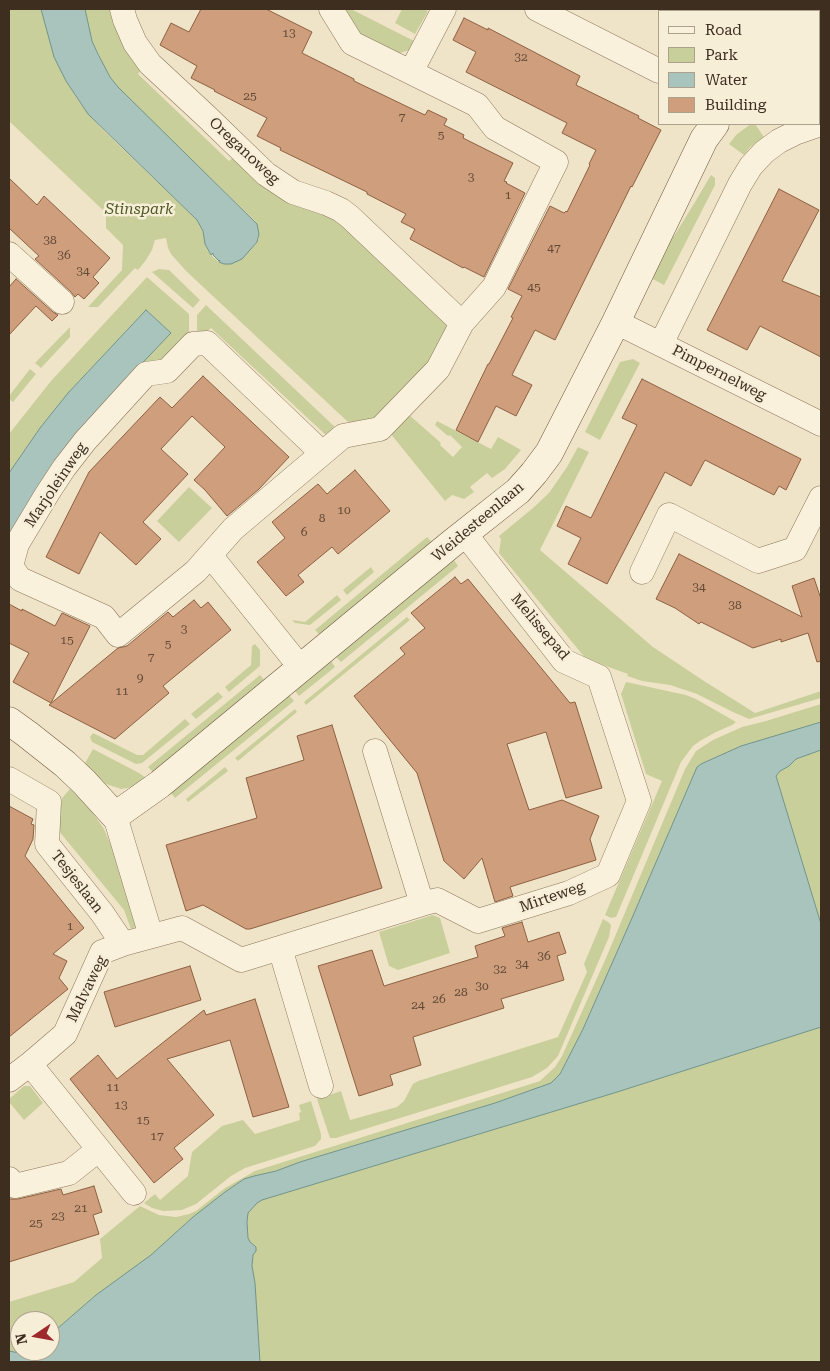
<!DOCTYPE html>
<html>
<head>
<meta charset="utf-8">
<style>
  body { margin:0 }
  #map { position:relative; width:830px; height:1371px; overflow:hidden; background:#f0e4c8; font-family:"Roboto Serif",serif }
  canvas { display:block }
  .frame { position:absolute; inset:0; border:10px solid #3d2e20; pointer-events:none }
  .legend { position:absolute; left:658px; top:10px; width:162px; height:115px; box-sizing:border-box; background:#f7eed8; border:1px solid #ada18e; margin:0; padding:6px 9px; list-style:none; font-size:15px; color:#3d2e20 }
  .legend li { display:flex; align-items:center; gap:10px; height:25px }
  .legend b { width:25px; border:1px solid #ada18e }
  .north { position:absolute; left:10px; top:1311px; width:50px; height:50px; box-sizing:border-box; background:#f7eed8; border:1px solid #ada18e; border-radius:50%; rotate:258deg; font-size:14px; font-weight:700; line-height:20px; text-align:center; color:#3d2e20 }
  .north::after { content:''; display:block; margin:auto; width:18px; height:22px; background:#9e2a2b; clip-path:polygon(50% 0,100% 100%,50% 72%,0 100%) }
</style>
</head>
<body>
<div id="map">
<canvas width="830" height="1371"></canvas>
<div class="frame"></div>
<ul class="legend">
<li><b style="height:6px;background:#faf1dc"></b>Road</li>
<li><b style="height:14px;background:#c9cf9b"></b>Park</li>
<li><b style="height:14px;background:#a9c4bc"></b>Water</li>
<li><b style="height:14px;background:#cf9f7d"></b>Building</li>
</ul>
<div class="north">N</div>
</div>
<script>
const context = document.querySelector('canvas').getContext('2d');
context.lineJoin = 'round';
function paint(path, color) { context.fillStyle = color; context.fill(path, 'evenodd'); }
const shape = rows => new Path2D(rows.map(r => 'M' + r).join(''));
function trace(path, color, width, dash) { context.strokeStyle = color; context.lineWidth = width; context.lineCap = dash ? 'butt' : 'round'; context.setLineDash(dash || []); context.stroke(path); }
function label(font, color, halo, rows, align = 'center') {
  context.font = font + ' "Roboto Serif",serif'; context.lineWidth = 5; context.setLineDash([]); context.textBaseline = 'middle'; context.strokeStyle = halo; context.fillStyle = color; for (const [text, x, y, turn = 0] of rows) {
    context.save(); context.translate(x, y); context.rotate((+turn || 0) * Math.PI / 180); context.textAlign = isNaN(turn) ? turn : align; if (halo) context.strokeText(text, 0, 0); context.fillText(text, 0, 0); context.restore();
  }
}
paint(shape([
  [9,9,41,9,54,57,66,81,80,103,99,126,197,220,203,231,205,244,208,251,211,255,219,262,224,264,255,245,259,238,255,221,127,98,110,77,92,41,85,9,114,9,143,68,138,74,229,161,235,156,333,217,451,323,431,363,371,423,351,423,347,421,186,271,171,254,168,248,166,238,155,240,152,250,146,260,138,270,135,268,98,307,88,307,122,270,123,245,106,228,106,213,9,121],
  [339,9,351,9,416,42,413,49,393,55,358,37],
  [402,9,423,9,428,11,415,34,395,23],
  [751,124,755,124,764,137,750,147,744,155,729,144,737,134],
  [711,175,715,178,715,185,664,285,651,278,672,236,674,236,695,202],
  [159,269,169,270,200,300,193,308,152,272],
  [147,277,189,314,189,332,158,367,139,365,171,333,146,310,68,393,40,428,9,473,9,434,51,381],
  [206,305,337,429,329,438,211,328,206,332,197,332,197,315],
  [70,327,70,337,41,368,35,363],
  [633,359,640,363,600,440,585,432,620,362],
  [30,369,36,374,13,402,9,399,9,396],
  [408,414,441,443,440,445,453,457,462,447,450,435,448,436,435,425,437,421,491,449,498,437,521,450,505,469,492,478,487,473,470,487,474,492,464,499,452,495,445,501,390,433],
  [578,447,589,452,540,550,653,647,704,681,755,713,821,691,821,698,749,719,733,712,697,694,670,685,642,681,627,676,628,674,586,659,499,553,501,539,499,536,533,508,549,493,567,467],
  [189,487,212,508,179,542,157,521],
  [427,537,433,543,320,635,315,630],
  [454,560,458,566,341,662,336,657,341,652],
  [371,567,374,572,347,595,343,590],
  [337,595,341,600,310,625,295,623,292,620,305,622],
  [407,617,410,620,306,705,304,702],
  [255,644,260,650,260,666,229,692,225,687,251,665,252,646],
  [331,661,335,667,299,696,295,691],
  [260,675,265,681,153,772,148,767],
  [626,682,686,695,696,699,736,722,732,725,716,732,700,741,693,746,681,762,616,917,611,918,605,915,662,781,646,774,621,694],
  [218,692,223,697,196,719,191,714],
  [289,695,294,701,175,798,171,793],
  [821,704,821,722,741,746,701,764,697,767,632,918,583,1029,560,1074,551,1083,495,1103,300,1162,276,1171,244,1179,225,1192,193,1217,151,1256,96,1295,50,1335,50,1321,20,1321,20,1351,29,1351,19,1353,9,1351,9,1302,74,1282,102,1258,100,1239,140,1206,159,1215,176,1217,189,1214,196,1211,225,1188,255,1171,540,1081,555,1067,562,1056,606,958,685,769,696,751,713,740,742,727,766,721],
  [295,709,297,712,238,761,235,758],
  [185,719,190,724,142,763,136,764,92,742,90,737,93,733,137,755,143,755],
  [93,749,139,773,146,778,135,786,128,788,121,789,106,784,84,765],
  [821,750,821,924,776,776,780,771,789,766,796,759],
  [225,767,228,771,188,802,186,799],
  [70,789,88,806,104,829,112,848,136,927,131,929,124,910,58,830,62,798],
  [433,915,440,918,450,953,398,970,389,966,379,932],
  [603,919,608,922,611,925,609,937,558,1056,547,1068,532,1077,336,1138,330,1138,317,1099,341,1091,350,1120,397,1107,404,1101,413,1084,418,1081,558,1037,587,972,584,964],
  [821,1027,821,1362,260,1362,255,1283,252,1266,253,1255,256,1251,256,1247,250,1242,248,1238,247,1222,248,1213,257,1203,262,1200,614,1093],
  [24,1086,30,1086,43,1103,24,1120,9,1102,9,1099],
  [311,1101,321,1134,321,1139,315,1146,245,1168,231,1176,196,1204,182,1210,163,1211,152,1208,144,1203,155,1194,160,1200,188,1176,192,1152,222,1126,243,1120,255,1134,300,1120,299,1113,301,1112,299,1105]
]), '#c9cf9b');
const water = shape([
  [41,9,85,9,92,41,98,54,110,77,118,87,257,224,259,234,257,242,242,259,231,264,224,264,219,262,220,260,219,261,213,255,213,253,211,255,205,244,203,231,197,220,88,114,66,81,54,57,41,9],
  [146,310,171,333,86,422,64,450,9,539,9,473,40,428,68,393,146,310],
  [821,722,821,750,796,759,789,766,780,771,776,776,821,924,821,1027,614,1093,262,1200,257,1203,248,1213,247,1222,248,1238,250,1242,256,1247,256,1251,253,1255,252,1266,255,1283,260,1362,9,1362,9,1351,19,1353,29,1351,50,1351,50,1335,96,1295,151,1255,193,1217,225,1192,244,1179,254,1176,276,1171,300,1162,495,1103,551,1083,560,1074,583,1029,632,918,697,767,701,764,741,746,821,722]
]);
paint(water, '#a9c4bc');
trace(water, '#6f938a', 1);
const building = shape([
  [201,9,266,9,312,32,302,53,354,79,354,81,410,108,425,115,428,110,447,119,444,125,464,135,463,138,513,163,504,181,507,182,506,183,525,193,484,277,464,267,463,268,410,239,415,229,401,222,406,214,367,194,367,192,280,150,281,148,257,136,267,118,214,91,215,90,191,78,197,66,160,45,171,23,189,32,201,9],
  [464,18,488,30,488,28,580,76,576,85,639,116,638,118,661,130,632,187,631,186,555,340,535,330,523,353,512,375,532,385,516,416,496,406,478,442,456,430,488,364,489,364,513,318,511,317,522,296,508,289,550,206,564,213,566,211,567,212,590,165,589,164,596,150,562,133,567,123,466,72,476,52,453,40,464,18],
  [9,178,37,205,44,196,110,258,93,277,99,283,84,299,78,294,75,297,71,292,35,259,39,256,9,228,9,178],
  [779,189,819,210,782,281,821,297,821,357,760,326,747,350,707,330,779,189],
  [16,279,53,312,58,315,52,321,36,306,9,335,9,287,16,279],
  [203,376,289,457,259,489,227,516,205,490,194,480,225,447,192,416,161,449,188,474,143,522,161,539,136,565,100,532,79,574,46,557,89,472,160,397,172,408,203,376],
  [642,379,801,459,786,490,779,486,774,495,705,460,691,486,665,472,607,584,568,564,581,538,557,526,566,506,591,518,637,425,622,418,642,379],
  [355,470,390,511,338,554,332,547,298,575,304,582,286,596,257,562,285,538,272,522,318,484,327,494,355,470],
  [679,554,802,617,792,586,814,578,821,599,821,661,817,662,808,633,781,642,781,639,753,648,701,622,699,624,675,608,656,599,679,554],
  [455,577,461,584,468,579,570,703,575,702,602,788,566,798,546,732,507,744,529,810,562,800,599,816,590,839,596,860,510,887,513,896,495,902,482,858,464,879,444,861,417,773,354,696,405,654,400,648,425,628,411,613,455,577],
  [194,600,201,608,208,602,231,630,163,686,169,693,115,739,49,705,118,648,127,646,168,612,173,617,194,600],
  [9,604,22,611,22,609,55,626,62,613,90,626,51,703,13,682,29,653,9,643,9,604],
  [332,725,382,888,250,929,246,929,203,905,186,911,166,845,257,818,246,778,304,760,297,736,332,725],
  [9,806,33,819,31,824,34,825,33,839,25,856,84,928,53,954,67,961,59,978,68,989,9,1037,9,806],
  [522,922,528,942,559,932,566,953,557,956,564,980,501,999,504,1008,413,1037,421,1065,390,1075,393,1085,359,1096,318,966,372,950,384,986,478,957,475,946,505,936,502,928,522,922],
  [190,966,201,1000,115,1027,104,992,190,966],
  [255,999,289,1107,253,1117,230,1040,167,1059,214,1115,174,1148,183,1159,154,1183,70,1079,98,1055,117,1079,204,1010,206,1015,255,999],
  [94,1186,102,1212,93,1215,99,1234,9,1262,9,1199,18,1199,61,1189,63,1195,94,1186]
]);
paint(building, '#cf9f7d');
trace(building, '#8d5f41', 1);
const street = shape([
  [122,9,125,20,135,43,150,64,206,116,266,174,293,192,326,203,341,210,350,217,462,323],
  [537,9,659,71],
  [819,22,821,21],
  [411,72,444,9],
  [9,254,62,302],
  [616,322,821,424],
  [661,344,740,184,751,166,764,152,779,141,795,133,821,124],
  [210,555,196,571,118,635,104,617,20,579,11,566,17,544,47,494,64,468,85,441,146,374,167,371,193,344,207,343,322,453],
  [642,572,669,515,758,561,795,549,821,498],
  [301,668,210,555,233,529,343,436,380,429,438,369,462,323,494,287,556,162,495,128,477,105,352,43,331,9],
  [9,779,49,802,47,844,102,913,123,944],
  [115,816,151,936],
  [422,904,437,900,478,921,569,893,608,875,639,801,599,677,564,661,465,534],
  [280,948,321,1086],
  [30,1064,134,1193],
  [9,1080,30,1064,65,1034,102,952,123,944,182,928,241,960,422,904,375,751],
  [9,1179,15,1186,69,1173,98,1150]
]);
const secondary = shape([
  [819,73,821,72],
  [9,721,27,734,65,764,84,782,115,816,160,784,451,544,518,491,534,473,549,453,616,322,704,139,715,124]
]);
trace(street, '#8d765c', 25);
trace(secondary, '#6f573f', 29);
trace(street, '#faf1dc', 24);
trace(secondary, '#faf1dc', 28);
label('12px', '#624a37', null, [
  ["13",289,33],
  ["32",521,57],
  ["25",250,96],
  ["7",402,117],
  ["5",441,135],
  ["3",471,177],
  ["1",508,195],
  ["38",50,240],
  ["47",554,248],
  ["36",64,255],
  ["34",83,271],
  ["45",534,287],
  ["10",344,510],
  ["8",322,518],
  ["6",304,532],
  ["34",699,587],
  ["38",735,605],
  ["3",184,629],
  ["15",67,640],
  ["5",168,644],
  ["7",151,657],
  ["9",140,678],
  ["11",122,691],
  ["1",70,926],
  ["36",544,956],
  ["34",522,964],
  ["32",500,969],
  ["30",482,986],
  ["28",461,992],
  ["26",439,999],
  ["24",418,1005],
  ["11",113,1087],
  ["13",121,1105],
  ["15",143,1120],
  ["17",157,1136],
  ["21",81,1208],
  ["23",58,1216],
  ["25",36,1223]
]);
label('15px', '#3d2e20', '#f7eed8', [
  ["Oreganoweg",244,151,43],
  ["Pimpernelweg",719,373,27],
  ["Marjoleinweg",56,485,-56],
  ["Weidesteenlaan",478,522,-40],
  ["Melissepad",540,627,50],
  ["Tesjeslaan",77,882,52],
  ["Mirteweg",552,897,-19],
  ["Malvaweg",87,989,-64]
]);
label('italic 15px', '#4d5a26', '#f7eed8', [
  ["Stinspark",139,210]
]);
</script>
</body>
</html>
